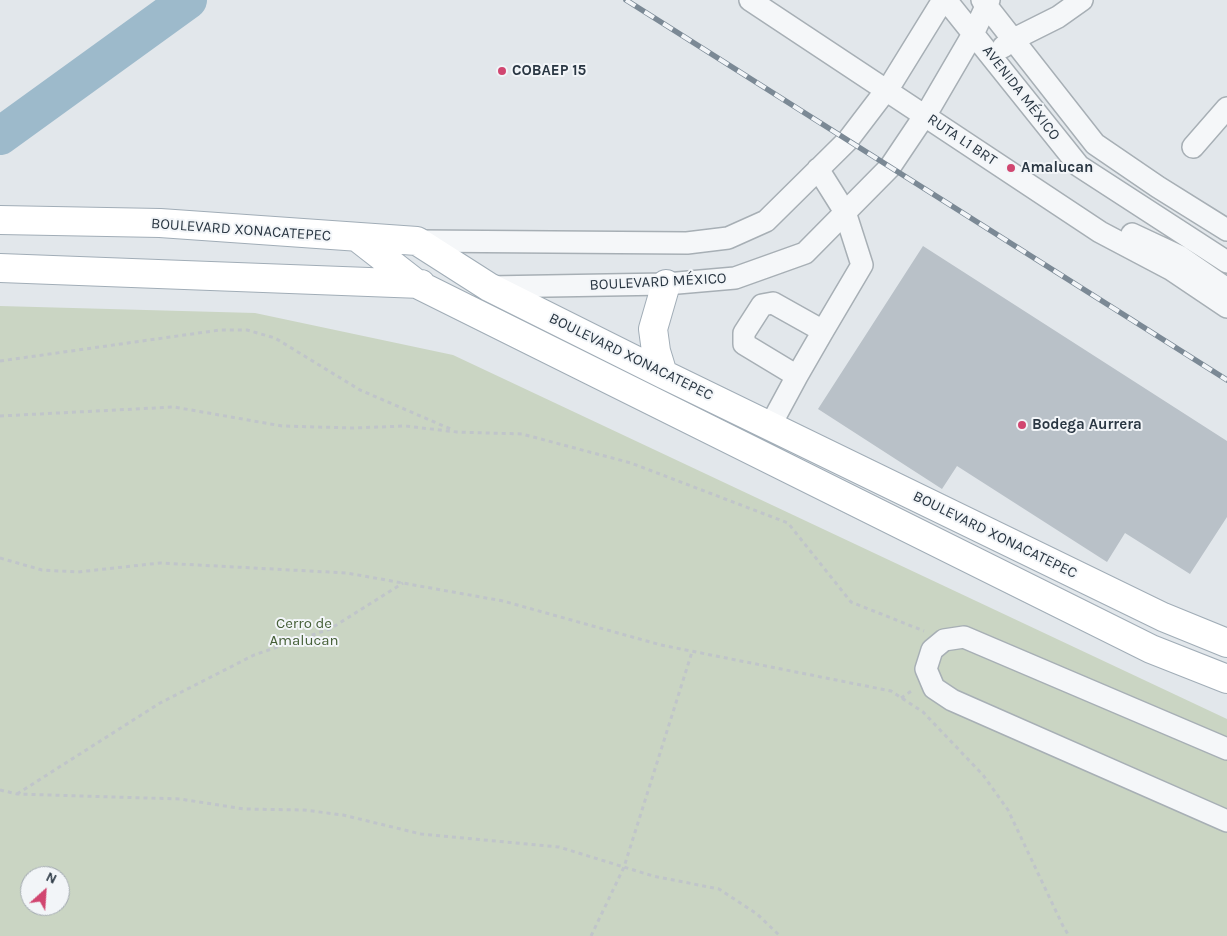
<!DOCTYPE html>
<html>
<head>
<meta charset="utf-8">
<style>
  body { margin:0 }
  #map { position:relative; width:1227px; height:936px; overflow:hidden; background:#e2e7eb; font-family:Karla,sans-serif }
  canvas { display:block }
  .north { position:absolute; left:20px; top:866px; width:50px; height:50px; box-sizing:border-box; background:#f2f5f8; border:1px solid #a2a9b0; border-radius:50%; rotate:26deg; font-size:14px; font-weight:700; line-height:20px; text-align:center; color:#2a3743 }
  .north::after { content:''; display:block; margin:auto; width:18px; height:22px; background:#d14670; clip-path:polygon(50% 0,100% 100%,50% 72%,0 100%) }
</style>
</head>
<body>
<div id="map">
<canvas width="1227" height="936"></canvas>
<div class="north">N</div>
</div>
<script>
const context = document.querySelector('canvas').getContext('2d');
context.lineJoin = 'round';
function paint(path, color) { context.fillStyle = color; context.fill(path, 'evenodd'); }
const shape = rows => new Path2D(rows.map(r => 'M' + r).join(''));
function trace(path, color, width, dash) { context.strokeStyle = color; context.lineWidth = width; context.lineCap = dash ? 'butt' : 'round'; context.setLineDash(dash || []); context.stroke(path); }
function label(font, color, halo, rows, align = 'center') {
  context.font = font + ' Karla,sans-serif'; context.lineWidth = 4; context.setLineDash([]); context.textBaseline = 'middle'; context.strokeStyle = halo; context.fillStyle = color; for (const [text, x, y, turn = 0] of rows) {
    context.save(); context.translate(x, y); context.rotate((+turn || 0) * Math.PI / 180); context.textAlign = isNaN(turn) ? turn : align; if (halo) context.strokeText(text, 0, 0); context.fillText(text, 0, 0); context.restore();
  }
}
paint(shape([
  [0,306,255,313,453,355,1227,719,1227,936,0,936],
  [30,876,60,876,60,906,30,906]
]), '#cad5c3');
trace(shape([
  [0,136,188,0]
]), '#9dbacb', 38);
paint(shape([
  [923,246,1227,441,1227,517,1190,574,1125,533,1107,562,957,466,942,489,818,409]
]), '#b9c1c8');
const minor = shape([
  [750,0,1100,232,1172,270,1227,307],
  [946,0,1079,166,1227,262],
  [982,0,1095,144,1158,187,1227,230],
  [1003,47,1014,39,1058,17,1082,0],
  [1193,147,1227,108],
  [818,169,845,212,862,265,823,331,797,376,744,344,744,333,762,305,773,303,823,331],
  [1132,234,1179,256,1227,289],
  [417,241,687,243,728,238,766,221,848,140,893,81,943,0],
  [489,287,666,284,735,278,805,253,890,167,931,106,973,34,989,0],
  [770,426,797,376],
  [1227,749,964,637,944,640,932,650,926,669,934,688,952,700,1227,821]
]);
const major = shape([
  [0,220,160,223,417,241,489,287,663,374,1163,617,1227,643],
  [358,238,417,284,1151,649,1227,679],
  [0,268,421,284],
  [663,374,656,351,653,329,666,284]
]);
trace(minor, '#a7afb5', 24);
trace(major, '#a1adb7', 30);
trace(shape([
  [0,361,220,330,247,330,275,338,360,390,453,430],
  [0,416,174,407,282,426,353,428,405,426,457,432,522,434,631,463,788,523,851,602,924,631],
  [0,558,42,570,78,572,160,563,347,573,503,601,661,645,891,691,923,712,983,775,1008,810,1063,926,1069,936],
  [901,698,913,690],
  [0,790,17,794,180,799,244,809,304,810,343,815,421,834,559,847,653,876,719,889,757,914,780,936],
  [17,794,160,703,254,655,330,629,403,583],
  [591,936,624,867,692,652]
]), '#c0c5ca', 3, [4, 4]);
trace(minor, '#f5f7f9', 21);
trace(major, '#fff', 28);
const rail = shape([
  [626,0,1227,380]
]);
trace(rail, '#7b8995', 5.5);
trace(rail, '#f2f5f8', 4, [11]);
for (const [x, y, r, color] of [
  [502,71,5,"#d14670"],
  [1011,168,5,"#d14670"],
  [1022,425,5,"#d14670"]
]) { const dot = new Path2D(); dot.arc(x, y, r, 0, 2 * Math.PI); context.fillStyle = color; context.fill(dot); trace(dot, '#f2f5f8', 2); }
label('bold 15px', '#2a3743', '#f2f5f8', [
  ["COBAEP 15",512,71],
  ["Amalucan",1021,168],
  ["Bodega Aurrera",1032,425]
], 'left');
label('15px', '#2a3743', '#f2f5f8', [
  ["AVENIDA MÉXICO",1021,93,52],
  ["RUTA L1 BRT",962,140,34],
  ["BOULEVARD XONACATEPEC",241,230,4],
  ["BOULEVARD MÉXICO",658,282,-3],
  ["BOULEVARD XONACATEPEC",631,357,26],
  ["BOULEVARD XONACATEPEC",995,535,26]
]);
label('15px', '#455f37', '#f2f5f8', [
  ["Cerro de",304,624],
  ["Amalucan",304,641]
]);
</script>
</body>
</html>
